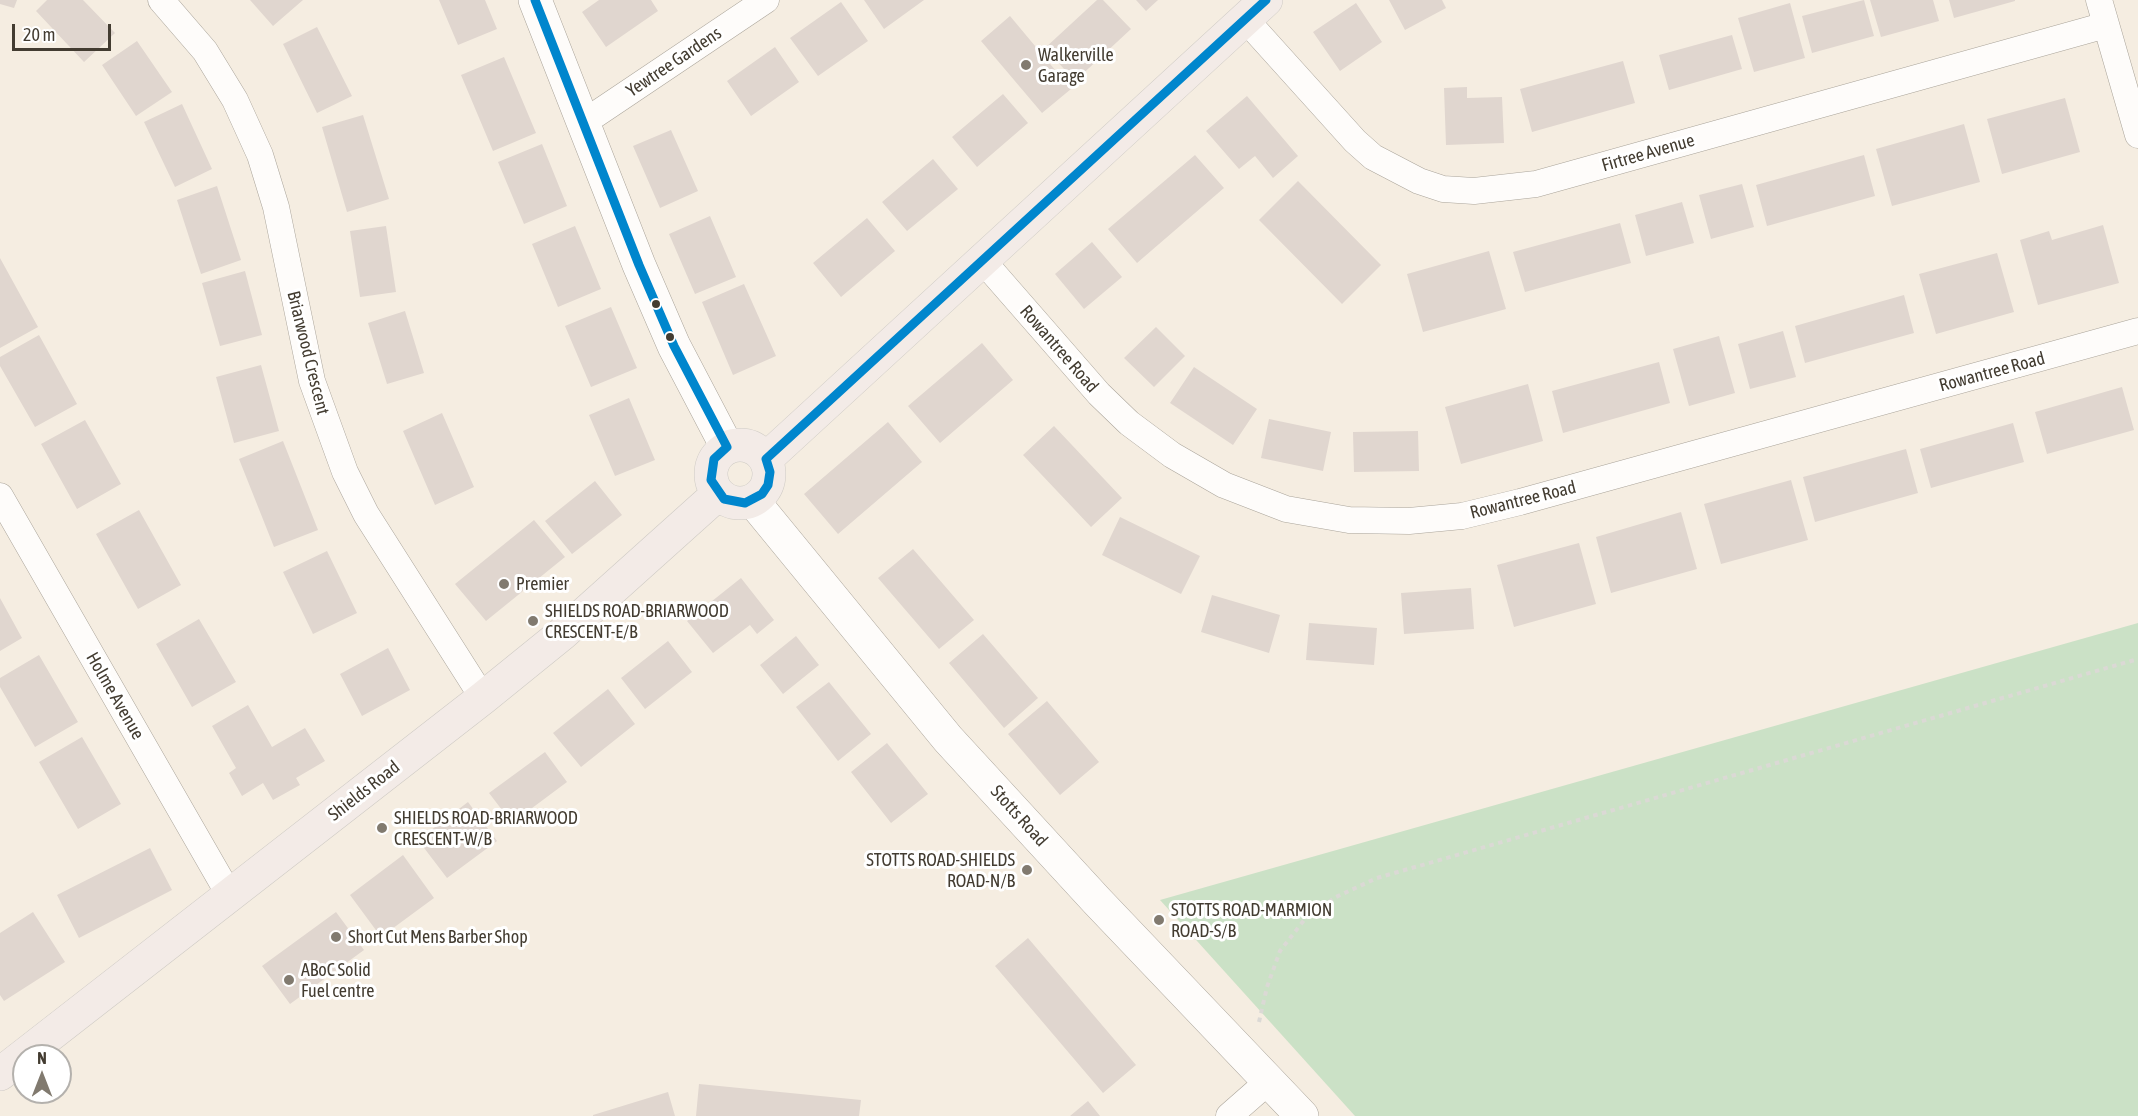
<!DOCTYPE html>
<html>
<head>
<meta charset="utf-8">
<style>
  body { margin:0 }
  #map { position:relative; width:2138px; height:1116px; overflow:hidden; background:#f5ede1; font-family:"Asap Condensed",sans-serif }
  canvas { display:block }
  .north { position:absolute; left:12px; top:1044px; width:60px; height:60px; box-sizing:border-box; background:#fff; border:2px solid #b4b1ad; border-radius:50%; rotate:0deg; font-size:16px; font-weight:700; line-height:24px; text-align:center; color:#433c31 }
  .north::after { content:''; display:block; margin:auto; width:21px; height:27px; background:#817a6f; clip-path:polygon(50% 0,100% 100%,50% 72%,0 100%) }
  .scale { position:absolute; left:12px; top:24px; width:99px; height:27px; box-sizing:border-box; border:3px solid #433c31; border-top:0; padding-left:8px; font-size:18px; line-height:21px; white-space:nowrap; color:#433c31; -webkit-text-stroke:4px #fff; paint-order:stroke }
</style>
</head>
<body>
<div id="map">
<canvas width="2138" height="1116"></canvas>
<div class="north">N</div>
<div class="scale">20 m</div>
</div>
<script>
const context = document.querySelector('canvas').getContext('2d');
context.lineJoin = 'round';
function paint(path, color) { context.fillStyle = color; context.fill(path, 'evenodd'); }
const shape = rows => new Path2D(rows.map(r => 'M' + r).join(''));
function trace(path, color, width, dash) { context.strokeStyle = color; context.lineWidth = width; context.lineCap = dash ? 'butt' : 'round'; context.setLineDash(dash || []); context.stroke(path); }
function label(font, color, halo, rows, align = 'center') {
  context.font = font + ' "Asap Condensed",sans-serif'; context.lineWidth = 6; context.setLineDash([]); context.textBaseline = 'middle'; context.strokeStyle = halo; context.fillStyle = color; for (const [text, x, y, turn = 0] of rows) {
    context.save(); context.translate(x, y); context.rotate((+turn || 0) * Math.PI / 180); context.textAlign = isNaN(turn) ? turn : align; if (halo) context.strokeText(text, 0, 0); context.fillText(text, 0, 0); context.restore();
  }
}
paint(shape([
  [2138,623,2138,1116,1355,1116,1160,900]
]), '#cbe1c6');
paint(shape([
  [0,0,17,0,14,8,0,4],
  [47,0,83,0,115,33,84,62,36,11],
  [250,0,303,0,273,26],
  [439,0,485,0,497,29,458,45],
  [599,0,651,0,658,11,606,47,582,12],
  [864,0,924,0,884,29],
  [1097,0,1103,0,1131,29,1075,81,1045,48],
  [1136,0,1158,0,1146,11],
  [1389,0,1442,0,1446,8,1405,30],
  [1864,0,1874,36,1812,53,1802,16],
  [1870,0,1933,0,1939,21,1881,37],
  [1949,0,2015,0,2015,1,1954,18],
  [841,2,868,41,818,76,790,38],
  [1356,3,1382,42,1340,71,1313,32],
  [1790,3,1805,58,1754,72,1738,18],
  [1010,16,1071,89,1042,113,981,41],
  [317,27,352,96,317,113,283,44],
  [1732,35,1742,69,1669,90,1659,55],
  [137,41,172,92,136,116,102,65],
  [775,47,799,82,751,116,727,81],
  [504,57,536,133,493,151,461,75],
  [1623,61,1635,103,1532,132,1520,89],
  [1467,87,1467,98,1502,97,1504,143,1446,145,1444,88],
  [1003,94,1028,123,977,167,952,137],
  [1247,96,1298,156,1273,178,1255,156,1239,169,1206,131],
  [2065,98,2080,152,2002,174,1987,119],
  [182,104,212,169,175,187,144,122],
  [363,115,389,199,347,212,322,127],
  [1964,124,1980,182,1892,206,1876,149],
  [671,130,698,191,660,208,633,146],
  [542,144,567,206,524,224,498,162],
  [1195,155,1224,188,1137,263,1108,229],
  [1864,155,1875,196,1767,226,1756,185],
  [933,159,958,189,907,231,882,202],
  [1298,181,1381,265,1342,304,1259,220],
  [1742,184,1754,227,1711,239,1699,195],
  [217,186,241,260,201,274,177,200],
  [1682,202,1694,243,1646,256,1635,215],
  [710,216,736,277,695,294,669,234],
  [867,218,895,251,841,297,813,263],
  [1620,223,1631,263,1525,292,1513,252],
  [2103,225,2119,283,2038,305,2020,240,2049,231,2052,240],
  [386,226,396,292,360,297,350,231],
  [575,226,601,289,558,307,532,244],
  [1092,242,1122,277,1084,309,1055,274],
  [1489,251,1506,309,1423,332,1407,274],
  [1997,253,2014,312,1936,334,1919,274],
  [0,258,38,327,0,348],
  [245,271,262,335,220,346,202,283],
  [744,284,776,356,733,375,702,302],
  [1904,295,1914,333,1805,363,1795,326],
  [611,307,637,368,591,387,565,326],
  [405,311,424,373,387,384,368,323],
  [1156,327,1185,356,1154,387,1124,358],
  [1783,331,1796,377,1750,389,1738,344],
  [39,335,77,404,35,427,0,366,0,357],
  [1719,336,1735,393,1689,406,1673,349],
  [982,343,1013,380,940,443,908,406],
  [1659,362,1670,403,1563,433,1552,391],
  [261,365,279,431,234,443,216,377],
  [1194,367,1257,409,1233,445,1170,403],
  [1528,384,1543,441,1461,464,1445,407],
  [2122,387,2134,430,2047,454,2035,412],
  [629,398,655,460,615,476,589,415],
  [442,413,474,487,435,505,403,431],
  [1269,419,1331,432,1323,471,1261,458],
  [85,420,121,484,77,509,41,444],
  [888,422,922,462,838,534,804,494],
  [2013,423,2024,462,1931,488,1920,449],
  [1054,426,1122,498,1091,527,1023,455],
  [1418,431,1419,471,1354,472,1353,432],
  [283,441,318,530,274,547,239,459],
  [1906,449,1918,493,1815,522,1803,477],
  [1791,480,1808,540,1721,564,1704,504],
  [595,481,622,515,572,554,545,521],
  [139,510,181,585,138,609,96,534],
  [1681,512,1697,569,1611,593,1596,537],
  [1120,517,1200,556,1181,594,1102,555],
  [534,520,565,557,486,621,455,584],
  [1579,543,1596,604,1514,627,1497,565],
  [913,549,974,620,939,649,878,578],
  [327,551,357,613,313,634,283,572],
  [741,578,774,620,757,634,750,625,713,653,687,621],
  [1471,588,1474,629,1404,634,1401,593],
  [1212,595,1280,615,1269,653,1201,632],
  [0,598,22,638,0,651],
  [199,619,236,682,192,707,156,644],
  [1309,623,1377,628,1374,665,1306,660],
  [983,634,1038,698,1004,728,949,663],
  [796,636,819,665,783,694,760,665],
  [668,641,692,672,645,709,621,678],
  [388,648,410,690,362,716,340,674],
  [39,655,78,722,35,747,0,687,0,678],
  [829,682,871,734,838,761,796,707],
  [608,689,635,724,581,767,553,733],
  [1047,701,1099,762,1060,795,1008,734],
  [248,705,272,747,305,728,325,761,296,778,300,785,273,800,263,783,242,796,229,773,236,768,212,726],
  [82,737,121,804,78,829,39,762],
  [887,743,928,794,891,823,851,772],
  [545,752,567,782,512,823,489,793],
  [468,802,497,841,447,878,418,840],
  [150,848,172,890,79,938,57,895],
  [403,855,434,898,381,937,350,895],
  [33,912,65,962,4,1001,0,995,0,933],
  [336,912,364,950,290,1004,262,966],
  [1028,938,1136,1065,1103,1093,995,966],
  [699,1084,861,1100,859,1116,696,1116],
  [668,1092,675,1116,593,1116,593,1115],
  [1088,1101,1100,1116,1070,1116]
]), '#e0d6cf');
const street = shape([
  [161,0,205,51,235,100,260,155,276,207,312,381,345,472,366,514,483,698],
  [2099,0,2138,135],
  [1245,19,1355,141,1373,157,1419,181,1443,189,1474,191,1536,184,2106,25],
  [583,123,766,0],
  [983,261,1099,394,1129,423,1172,455,1224,485,1286,509,1349,520,1409,521,1462,516,1520,502,2138,331],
  [0,496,230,896],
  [1229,1116,1270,1080]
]);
const secondary = shape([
  [535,0,639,265,674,346,727,447],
  [753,501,948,739,1097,901,1302,1116]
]);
const primary = shape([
  '711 474a29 29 0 1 1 58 0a29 29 0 1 1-58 0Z',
  [766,459,1266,0],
  [0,1074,483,698,562,634,718,494]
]);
trace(street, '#aaa49a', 27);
trace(secondary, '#aaa49a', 34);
trace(primary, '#cecac4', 34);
trace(shape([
  [1259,1022,1267,987,1280,951,1305,919,1336,897,1377,878,2138,659]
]), '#dbd9d5', 4, [4.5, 4.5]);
trace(street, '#fefcfa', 26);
trace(secondary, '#fefcfa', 33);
trace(primary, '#f3ebe7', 33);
trace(shape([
  [535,0,639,265,674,346,727,447,714,459,711,480,724,499,745,503,762,494,768,485,770,472,766,459,1266,0]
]), '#0086cd', 9);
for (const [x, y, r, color] of [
  [1026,65,6,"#817a6f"],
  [656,304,5,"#433c31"],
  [670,337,5,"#433c31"],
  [504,584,6,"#817a6f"],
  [533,621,6,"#817a6f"],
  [382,828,6,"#817a6f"],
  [1027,870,6,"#817a6f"],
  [1159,920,6,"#817a6f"],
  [336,937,6,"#817a6f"],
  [289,980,6,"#817a6f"]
]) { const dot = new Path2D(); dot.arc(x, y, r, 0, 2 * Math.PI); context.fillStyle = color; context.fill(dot); trace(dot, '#fff', 2); }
label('18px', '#433c31', '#fff', [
  ["Walkerville",1038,55],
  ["Garage",1038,76],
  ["Premier",516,584],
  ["SHIELDS ROAD-BRIARWOOD",545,611],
  ["CRESCENT-E/B",545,632],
  ["SHIELDS ROAD-BRIARWOOD",394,818],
  ["CRESCENT-W/B",394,839],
  ["STOTTS ROAD-SHIELDS",1015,860,"right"],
  ["ROAD-N/B",1015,881,"right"],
  ["STOTTS ROAD-MARMION",1171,910],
  ["ROAD-S/B",1171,931],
  ["Short Cut Mens Barber Shop",348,937],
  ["ABoC Solid",301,970],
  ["Fuel centre",301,991]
], 'left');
label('18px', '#433c31', '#fff', [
  ["Yewtree Gardens",674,62,-34],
  ["Firtree Avenue",1648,153,-16],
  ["Rowantree Road",1059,349,49],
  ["Briarwood Crescent",308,353,76],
  ["Rowantree Road",1992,372,-15],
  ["Rowantree Road",1523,500,-14],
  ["Holme Avenue",115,696,60],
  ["Shields Road",364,791,-38],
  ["Stotts Road",1019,816,48]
]);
</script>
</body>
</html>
